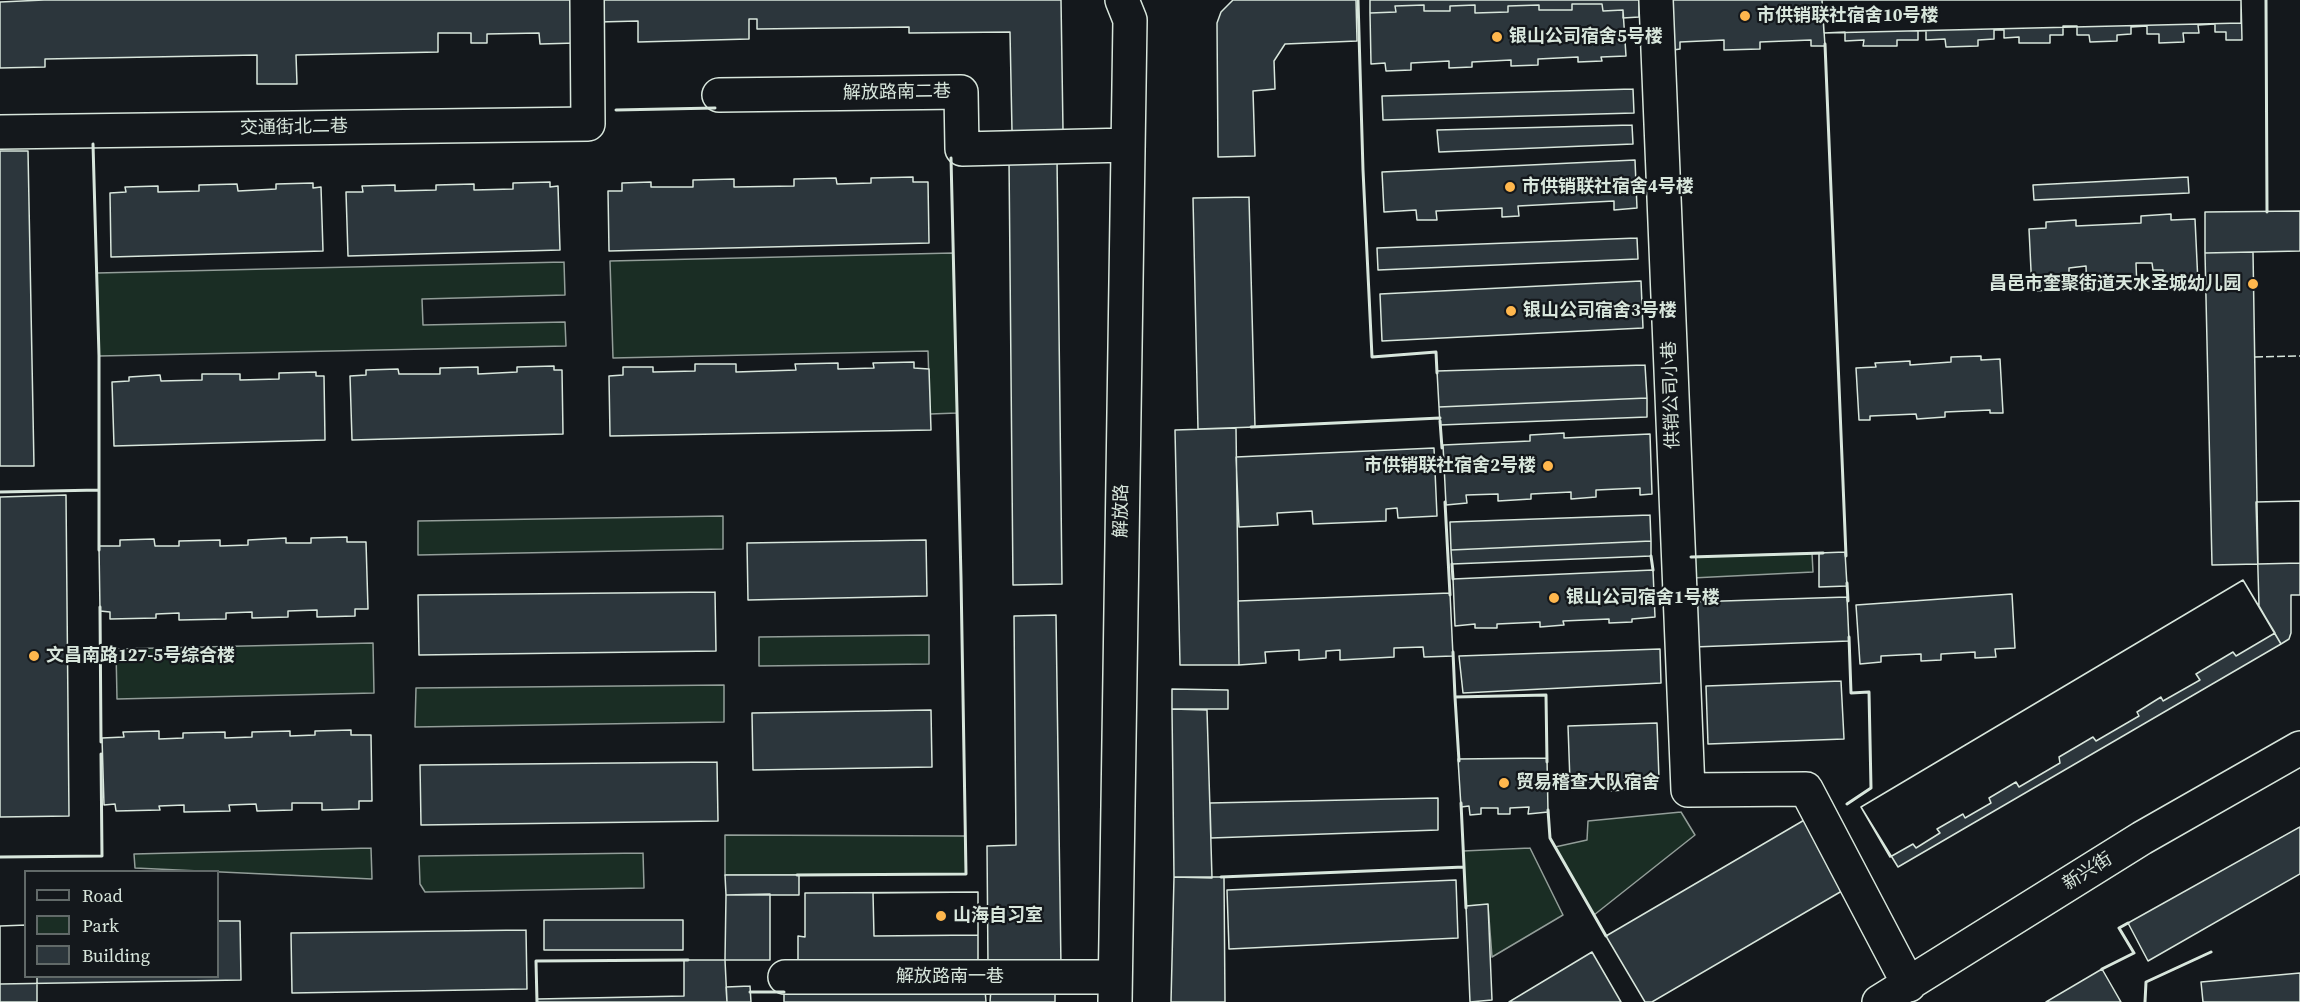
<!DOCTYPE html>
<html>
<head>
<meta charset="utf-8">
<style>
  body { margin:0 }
  #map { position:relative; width:2300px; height:1002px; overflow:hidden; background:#14181c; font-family:"Source Serif 4",serif }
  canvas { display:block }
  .legend { position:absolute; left:24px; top:870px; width:195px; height:108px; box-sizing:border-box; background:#14181c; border:2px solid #626a69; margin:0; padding:8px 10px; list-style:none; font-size:18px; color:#d8e6dc }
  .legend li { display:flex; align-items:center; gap:12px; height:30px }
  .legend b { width:30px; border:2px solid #626a69 }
</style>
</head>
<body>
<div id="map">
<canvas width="2300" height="1002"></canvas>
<ul class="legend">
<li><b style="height:8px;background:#14181c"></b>Road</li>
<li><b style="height:16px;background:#1a2d24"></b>Park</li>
<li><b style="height:16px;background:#2c363c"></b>Building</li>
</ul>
</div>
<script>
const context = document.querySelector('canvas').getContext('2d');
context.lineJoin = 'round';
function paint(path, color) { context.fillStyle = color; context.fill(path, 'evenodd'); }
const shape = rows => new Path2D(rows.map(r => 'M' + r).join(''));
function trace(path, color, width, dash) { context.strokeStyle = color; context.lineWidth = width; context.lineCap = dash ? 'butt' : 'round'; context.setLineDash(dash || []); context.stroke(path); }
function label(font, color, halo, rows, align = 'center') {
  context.font = font + ' "Source Serif 4","Noto Sans SC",serif'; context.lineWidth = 4.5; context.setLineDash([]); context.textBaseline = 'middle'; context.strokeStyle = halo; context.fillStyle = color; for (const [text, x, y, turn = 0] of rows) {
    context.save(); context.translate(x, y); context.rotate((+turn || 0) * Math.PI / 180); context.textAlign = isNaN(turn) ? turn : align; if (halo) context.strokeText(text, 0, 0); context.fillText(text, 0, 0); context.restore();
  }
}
const green = shape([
  [953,253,957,413,930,414,928,351,613,358,610,261,953,253],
  [564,262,565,295,422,299,423,325,565,322,566,346,99,356,97,273,564,262],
  [723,516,723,549,418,555,418,521,723,516],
  [1812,553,1813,572,1692,578,1691,557,1812,553],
  [929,635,929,664,759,666,759,637,929,635],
  [373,643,374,693,117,699,116,649,373,643],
  [724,685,724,722,415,727,416,688,724,685],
  [1681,812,1695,835,1594,915,1555,847,1587,840,1588,821,1681,812],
  [725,835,965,836,966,874,725,875,725,835],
  [371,848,372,879,135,868,134,854,371,848],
  [1530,848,1563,915,1492,957,1488,905,1466,906,1463,851,1530,848],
  [643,853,644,888,425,892,420,884,419,856,643,853]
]);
paint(green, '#1a2d24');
trace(green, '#939e99', 1.5);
const building = shape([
  [44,0,575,0,576,43,540,44,539,33,487,34,487,43,471,43,471,33,438,33,438,52,296,55,297,84,257,84,257,55,45,59,45,67,0,68,0,2,44,0],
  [599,0,1061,0,1063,130,1012,131,1010,32,909,33,909,27,757,29,757,19,749,19,749,39,638,42,638,21,599,22,599,0],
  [1233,0,1356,0,1357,41,1285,44,1274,61,1275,89,1253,91,1255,156,1218,157,1217,23,1221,12,1233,0],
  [1370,0,1639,0,1639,17,1623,18,1623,10,1603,11,1602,4,1572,4,1572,10,1539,10,1539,5,1508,6,1508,12,1475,13,1475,5,1450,6,1450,11,1424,11,1424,5,1395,6,1396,12,1370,13,1370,0],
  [1665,0,1822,0,1825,46,1811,46,1811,40,1760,42,1760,49,1724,50,1724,40,1680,42,1680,49,1667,51,1665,0],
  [1822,0,2241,0,2242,40,2226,40,2226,32,2215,32,2215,24,2198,25,2199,33,2183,33,2184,42,2159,43,2159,34,2147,34,2147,26,2131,27,2131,34,2117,35,2117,41,2090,42,2089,35,2077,35,2077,26,2063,26,2063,35,2050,35,2050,43,2019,43,2019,37,2004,38,2004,30,1994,30,1994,39,1978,40,1978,46,1946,47,1945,39,1926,40,1926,31,1918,31,1918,40,1897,40,1897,46,1863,46,1864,40,1845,41,1845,32,1824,33,1822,0],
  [1822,0,2241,0,2241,23,1824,33,1822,0],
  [1572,4,1602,4,1603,11,1623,10,1626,56,1601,57,1602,61,1578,62,1578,57,1538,59,1538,65,1511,66,1511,60,1472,62,1472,67,1449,68,1449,61,1411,63,1411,70,1386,71,1385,63,1371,64,1370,13,1396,12,1395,6,1424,5,1424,11,1450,11,1450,6,1475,5,1475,13,1508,12,1508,6,1539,5,1539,10,1572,10,1572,4],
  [1633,89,1634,113,1383,120,1382,96,1633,89],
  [1632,125,1633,144,1439,152,1437,130,1632,125],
  [0,151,28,151,34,466,0,466,0,151],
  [1057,158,1062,584,1013,585,1009,159,1057,158],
  [1635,160,1637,208,1614,210,1614,201,1518,206,1519,216,1502,217,1502,208,1436,211,1437,220,1417,220,1416,210,1384,212,1382,172,1635,160],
  [913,177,913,182,928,182,929,243,609,251,608,191,622,191,622,183,651,182,651,187,693,187,693,180,734,179,734,187,794,186,794,179,836,178,837,184,871,183,871,178,913,177],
  [2188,177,2189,193,2034,200,2033,185,2188,177],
  [550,182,550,187,558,186,560,250,348,256,346,192,363,192,362,186,395,185,395,191,436,190,436,185,474,184,474,190,513,189,513,183,550,182],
  [313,183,313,188,321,187,323,251,111,257,110,193,126,192,125,187,158,186,158,192,199,191,199,185,237,184,238,191,276,189,276,184,313,183],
  [1249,197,1255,427,1198,429,1193,198,1249,197],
  [2300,211,2300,251,2205,253,2205,212,2300,211],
  [2171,214,2171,220,2195,219,2198,283,2163,284,2163,270,2153,270,2152,263,2136,263,2137,288,2087,291,2086,266,2069,268,2069,274,2055,275,2056,290,2032,291,2029,229,2046,228,2046,222,2076,220,2076,226,2141,223,2141,216,2171,214],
  [1637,238,1638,259,1378,270,1377,248,1637,238],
  [2253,252,2258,564,2212,565,2205,253,2253,252],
  [1641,281,1643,328,1382,341,1380,294,1641,281],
  [1981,356,1981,360,2000,359,2003,413,1990,413,1990,410,1945,412,1945,417,1917,419,1916,414,1870,416,1870,420,1859,420,1856,368,1876,367,1875,363,1910,361,1910,365,1951,362,1951,357,1981,356],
  [914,362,914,368,929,369,931,430,610,436,609,376,623,375,623,367,653,367,653,372,695,371,695,364,736,364,736,372,796,370,795,364,838,363,838,369,874,368,873,363,914,362],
  [1645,365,1647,398,1439,407,1437,371,1645,365],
  [554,366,554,370,562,370,563,434,352,440,350,376,366,375,366,370,398,369,399,374,440,374,440,368,478,367,478,374,517,372,517,367,554,366],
  [316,372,316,376,324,376,325,440,114,446,112,382,129,381,129,377,160,375,161,381,202,380,202,374,240,374,240,380,279,379,279,373,316,372],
  [1647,398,1647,417,1440,425,1439,407,1647,398],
  [1236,428,1239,665,1180,665,1175,430,1236,428],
  [1564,433,1564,438,1650,434,1652,494,1640,495,1640,488,1596,490,1596,497,1571,499,1571,492,1531,494,1531,499,1498,501,1498,494,1466,495,1467,503,1446,505,1443,445,1530,441,1530,435,1564,433],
  [1434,448,1437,516,1398,518,1397,508,1386,509,1386,521,1313,524,1312,511,1277,513,1278,525,1239,527,1236,457,1434,448],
  [66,495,69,816,0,817,0,497,66,495],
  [2300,501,2300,595,2291,595,2291,633,2289,639,2281,644,2259,606,2256,502,2300,501],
  [2300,501,2300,563,2258,564,2256,502,2300,501],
  [1650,515,1651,541,1451,550,1450,522,1650,515],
  [347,537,347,542,366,542,368,609,355,609,355,616,317,617,317,610,288,611,288,617,252,618,252,612,226,613,226,619,179,620,179,613,156,614,156,618,110,619,110,612,100,611,99,546,120,546,120,540,154,539,155,546,179,546,179,541,220,540,220,546,248,545,248,540,286,538,286,543,311,543,311,538,347,537],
  [926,540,927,596,748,600,747,543,926,540],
  [1651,541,1651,556,1452,564,1451,550,1651,541],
  [1845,552,1847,586,1819,587,1819,553,1845,552],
  [1653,570,1655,617,1632,619,1632,622,1609,623,1609,619,1563,621,1564,625,1540,627,1540,622,1497,624,1497,628,1475,628,1475,624,1455,626,1453,579,1653,570],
  [2243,580,2275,633,2236,656,2233,652,2196,674,2200,680,2163,701,2161,697,2137,712,2139,716,2096,741,2093,737,2059,757,2060,763,2019,787,2016,782,1989,798,1991,803,1965,818,1963,814,1937,829,1940,833,1916,848,1913,844,1890,857,1861,807,2243,580],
  [2243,580,2281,644,1898,867,1861,807,2243,580],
  [715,592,716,651,419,655,418,595,715,592],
  [1450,593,1453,656,1424,657,1423,647,1394,648,1394,657,1340,660,1340,650,1326,651,1326,658,1299,660,1299,650,1265,652,1266,663,1239,665,1238,601,1450,593],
  [2012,594,2015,648,1995,649,1996,657,1975,658,1975,652,1941,654,1941,660,1921,661,1921,654,1881,656,1881,662,1860,664,1856,605,2012,594],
  [1847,597,1849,641,1694,647,1692,602,1847,597],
  [1056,615,1061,967,988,966,987,846,1016,845,1014,616,1056,615],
  [1660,649,1661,683,1463,693,1459,656,1660,649],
  [1841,681,1844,739,1708,744,1706,686,1841,681],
  [1172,689,1228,690,1228,709,1172,709,1172,689],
  [1172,709,1207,710,1212,878,1174,877,1172,709],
  [931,710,932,767,753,770,752,713,931,710],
  [1657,723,1659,779,1624,780,1624,790,1610,791,1610,781,1570,782,1568,726,1657,723],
  [351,730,351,735,371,735,372,801,359,801,359,809,322,810,322,803,292,803,292,810,257,811,256,804,229,805,230,811,184,812,184,805,159,806,160,810,116,811,115,804,104,805,102,738,124,737,123,732,159,731,159,739,183,738,183,733,225,732,225,738,252,737,252,732,290,731,290,736,315,735,315,731,351,730],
  [1547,758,1548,812,1528,814,1529,807,1510,808,1510,814,1498,814,1498,808,1481,808,1481,814,1470,815,1469,806,1461,807,1458,759,1547,758],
  [717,762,718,821,421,825,420,765,717,762],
  [1438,798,1438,830,1211,838,1210,803,1438,798],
  [1806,819,1847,888,1652,1002,1645,1002,1606,936,1806,819],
  [2300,827,2300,874,2148,961,2128,923,2300,827],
  [725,875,799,875,799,895,726,895,725,875],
  [1174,877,1224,877,1225,1002,1171,1002,1174,877],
  [1456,880,1458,938,1229,949,1227,890,1456,880],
  [978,892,978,962,798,962,798,936,805,937,805,893,978,892],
  [978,892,978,935,874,936,873,893,978,892],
  [770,894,770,960,725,960,726,895,770,894],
  [1488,904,1492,1000,1470,1002,1466,906,1488,904],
  [544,920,683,920,683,950,544,950,544,920],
  [218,921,240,921,241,980,0,984,0,926,26,925,26,976,218,976,218,921],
  [26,925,26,976,37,976,37,1002,0,1002,0,926,26,925],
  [526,930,527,989,292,993,291,933,526,930],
  [1592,952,1621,1002,1509,1002,1592,952],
  [684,960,725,960,727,1002,537,1002,537,999,684,996,684,960],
  [2102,969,2121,1002,2046,1002,2102,969],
  [2300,973,2300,1002,2203,1002,2201,982,2300,973],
  [750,986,751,1002,727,1002,726,987,750,986],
  [985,989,986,1002,784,1002,784,992,985,989],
  [991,989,1055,991,1055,1002,990,1002,991,989]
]);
paint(building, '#2c363c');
trace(building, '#d8e6dc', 1.5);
const minor = shape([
  [1656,0,1688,790,1806,789,1909,985],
  [719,95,961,92,962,149,1128,145],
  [0,132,588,124,587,0],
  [785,977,1115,977],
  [1115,1002,1130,20,1122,0],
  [1879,1002,2142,838,2300,748]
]);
trace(minor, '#d8e6dc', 36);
trace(minor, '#14181c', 33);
trace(shape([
  [2255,357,2300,356]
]), '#d8e6dc', 1.5, [8, 3]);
trace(shape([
  [1358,0,1363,170,1372,357,1436,352,1437,373],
  [2266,0,2267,212],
  [1825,44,1846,556],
  [616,110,715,108],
  [93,144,99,356,99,490],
  [1440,421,1442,448],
  [1251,427,1440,418],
  [0,492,99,490,99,550],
  [1445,502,1450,595],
  [1651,556,1653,570],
  [1691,557,1823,553],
  [1452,564,1453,579],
  [1847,583,1848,601],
  [100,607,101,742],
  [1453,652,1455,697],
  [1459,761,1455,697,1546,695,1547,762],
  [1461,803,1466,908],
  [1847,804,1871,788,1869,692,1851,693,1849,637],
  [1548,810,1550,838,1606,936],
  [0,857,102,856,101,754],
  [797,875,966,874,961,578,951,158],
  [1221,877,1464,867],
  [2102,969,2134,953,2119,928,2128,923],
  [750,992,784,992],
  [537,1002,536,961,688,960],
  [2145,1002,2146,982,2211,952]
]), '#d8e6dc', 3);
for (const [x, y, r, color] of [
  [1745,16,6,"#ffb74d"],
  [1497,37,6,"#ffb74d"],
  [1510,187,6,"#ffb74d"],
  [2253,284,6,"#ffb74d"],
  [1511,311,6,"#ffb74d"],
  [1548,466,6,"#ffb74d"],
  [1554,598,6,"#ffb74d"],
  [34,656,6,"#ffb74d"],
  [1504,783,6,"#ffb74d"],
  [941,916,6,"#ffb74d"]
]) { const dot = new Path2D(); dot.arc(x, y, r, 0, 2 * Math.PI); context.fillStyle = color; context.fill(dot); trace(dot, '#14181c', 2); }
label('bold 18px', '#d8e6dc', '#14181c', [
  ["市供销联社宿舍10号楼",1757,16],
  ["银山公司宿舍5号楼",1509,37],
  ["市供销联社宿舍4号楼",1522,187],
  ["昌邑市奎聚街道天水圣城幼儿园",2241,284,"right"],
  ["银山公司宿舍3号楼",1523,311],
  ["市供销联社宿舍2号楼",1536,466,"right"],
  ["银山公司宿舍1号楼",1566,598],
  ["文昌南路127-5号综合楼",46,656],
  ["贸易稽查大队宿舍",1516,783],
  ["山海自习室",953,916]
], 'left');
label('18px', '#d8e6dc', '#14181c', [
  ["解放路南二巷",897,93,-1],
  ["交通街北二巷",294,128,-1],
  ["供销公司小巷",1672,395,-92],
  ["解放路",1122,511,-89],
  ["新兴街",2088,872,-32],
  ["解放路南一巷",950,977]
]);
</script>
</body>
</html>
